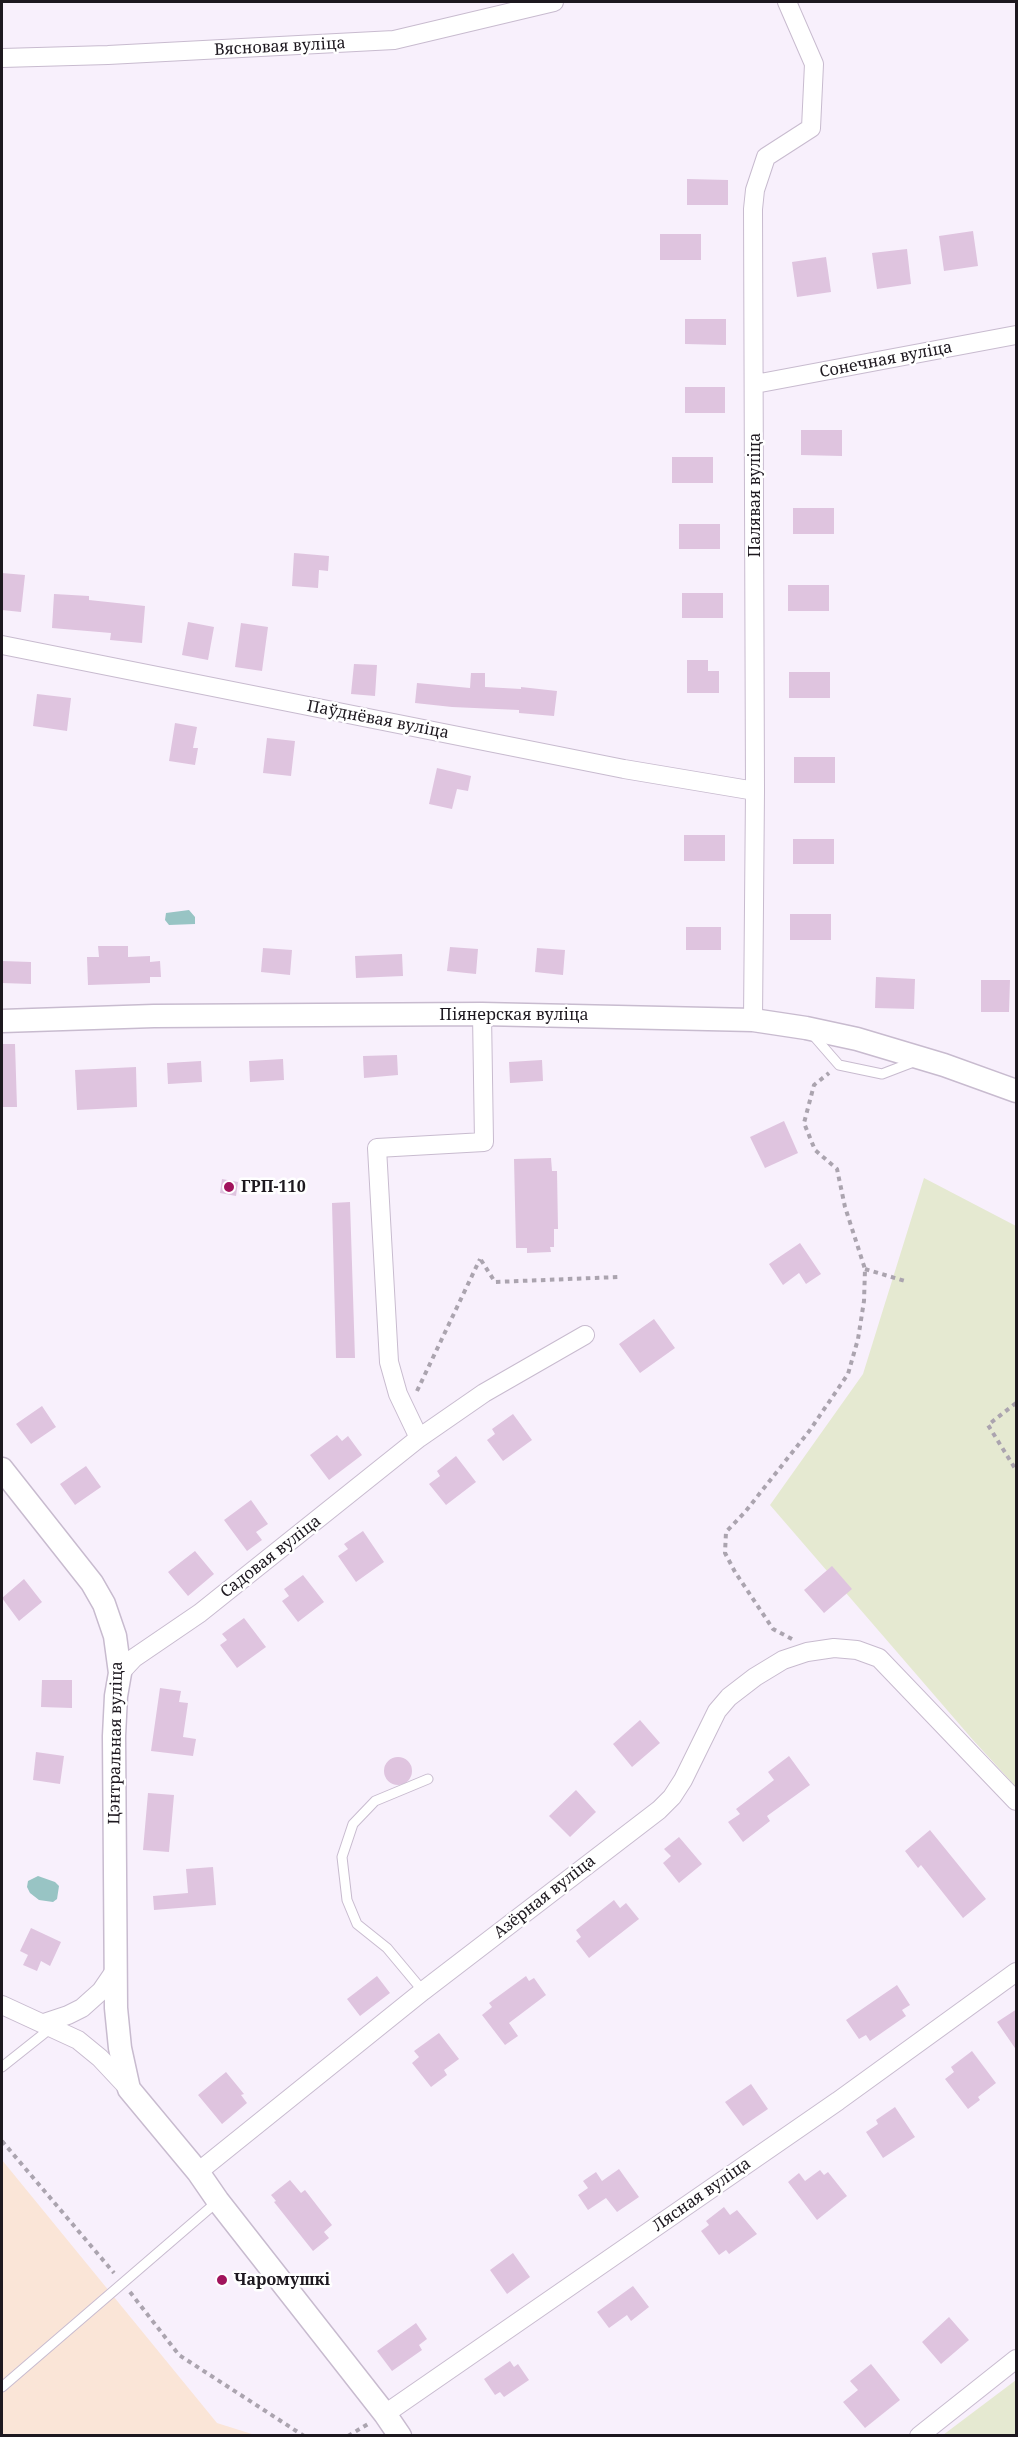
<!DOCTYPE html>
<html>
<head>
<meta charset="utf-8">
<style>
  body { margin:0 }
  #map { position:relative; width:1018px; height:2437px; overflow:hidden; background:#f8f0fc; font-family:"Noto Serif",serif }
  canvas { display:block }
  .frame { position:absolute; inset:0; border:3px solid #1d181f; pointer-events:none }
</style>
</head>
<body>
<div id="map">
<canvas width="1018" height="2437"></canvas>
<div class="frame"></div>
</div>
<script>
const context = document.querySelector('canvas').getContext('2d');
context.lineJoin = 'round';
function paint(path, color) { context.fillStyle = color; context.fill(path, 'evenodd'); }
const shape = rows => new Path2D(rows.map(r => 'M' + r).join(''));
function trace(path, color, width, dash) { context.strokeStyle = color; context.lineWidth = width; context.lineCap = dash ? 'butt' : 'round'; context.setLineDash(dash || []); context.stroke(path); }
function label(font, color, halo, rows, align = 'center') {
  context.font = font + ' "Noto Serif",serif'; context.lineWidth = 5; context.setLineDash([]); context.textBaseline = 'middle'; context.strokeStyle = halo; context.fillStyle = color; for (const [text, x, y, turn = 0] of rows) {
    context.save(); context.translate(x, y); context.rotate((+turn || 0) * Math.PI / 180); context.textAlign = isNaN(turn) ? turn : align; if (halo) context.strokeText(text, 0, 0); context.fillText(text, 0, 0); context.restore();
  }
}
paint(shape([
  [2,2160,217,2423,255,2435,2,2435]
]), '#fae5d7');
paint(shape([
  [924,1178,1016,1226,1016,1787,973,1740,770,1505,863,1374],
  [1016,2380,1016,2435,943,2435]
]), '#e5e9d1');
paint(shape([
  [189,910,195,917,195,924,169,925,165,920,166,913],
  [38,1876,55,1882,59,1886,57,1899,53,1902,39,1900,30,1893,27,1887,28,1881]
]), '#98c4c4');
paint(shape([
  [687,179,728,180,728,205,687,205],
  [973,231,978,266,944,271,939,236],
  [660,234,701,234,701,260,660,260],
  [907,249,911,284,877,289,872,253],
  [826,257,831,292,797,297,792,262],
  [685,319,726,319,726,345,685,344],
  [685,387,725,387,725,413,685,413],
  [801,430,842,430,842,456,801,455],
  [672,457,713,457,713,483,672,483],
  [793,508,834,508,834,534,793,534],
  [679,524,720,524,720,549,679,549],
  [294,553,329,556,328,571,319,570,318,588,292,586],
  [2,573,25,575,21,612,2,610],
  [788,585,829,585,829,611,788,611],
  [682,593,723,593,723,618,682,618],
  [54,594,89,596,89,600,145,606,142,643,110,640,111,633,52,628],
  [188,622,214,627,208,660,182,655],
  [241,623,268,627,262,671,235,667],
  [687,660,708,660,708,671,719,671,719,693,687,693],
  [354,664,377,665,375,696,351,694],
  [789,672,830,672,830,698,789,698],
  [471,673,485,673,485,687,521,689,521,687,557,691,554,716,519,713,519,710,452,707,415,703,417,683,470,688],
  [37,694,71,698,67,731,33,726],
  [175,723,197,727,193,748,198,748,195,765,169,761],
  [267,738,295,741,291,776,263,773],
  [794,757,835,757,835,783,794,783],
  [437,768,471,776,468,791,457,789,452,809,429,804],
  [684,835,725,835,725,861,684,861],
  [793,839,834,839,834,864,793,864],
  [790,914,831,914,831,940,790,940],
  [686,927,721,927,721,950,686,950],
  [98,946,128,946,128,957,150,956,150,962,160,961,161,977,150,977,150,983,88,985,87,957,99,957],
  [450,947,478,949,476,974,447,971],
  [263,948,292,950,290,975,261,972],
  [537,948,565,950,563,975,535,972],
  [402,954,403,976,356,978,355,956],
  [2,961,31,962,31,984,2,983],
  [876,977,915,979,914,1009,875,1008],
  [981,980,1010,980,1009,1012,981,1012],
  [2,1044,15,1044,17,1107,2,1107],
  [397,1055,398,1075,364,1078,363,1056],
  [283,1059,284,1080,250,1082,249,1061],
  [542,1060,543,1081,510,1083,509,1062],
  [201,1061,202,1082,168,1084,167,1063],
  [136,1067,137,1107,77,1110,75,1070],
  [784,1121,798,1153,765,1168,750,1137],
  [551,1158,552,1171,557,1171,558,1229,554,1229,554,1247,550,1247,551,1252,527,1253,527,1248,516,1248,514,1159],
  [222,1179,238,1182,236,1196,220,1193],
  [350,1202,355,1358,336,1358,332,1203],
  [800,1243,821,1274,806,1284,799,1273,783,1285,769,1264],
  [654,1319,675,1348,640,1373,619,1344],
  [42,1406,56,1427,31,1444,16,1424],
  [513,1414,532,1440,503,1461,487,1440,495,1434,492,1429],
  [337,1435,342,1441,348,1436,362,1455,329,1480,310,1455],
  [456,1456,476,1482,446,1505,429,1484,440,1476,437,1471],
  [86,1466,101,1487,75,1505,60,1484],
  [251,1500,268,1524,256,1532,262,1540,247,1551,224,1520],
  [363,1531,384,1562,356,1582,338,1556,348,1549,344,1544],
  [195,1551,214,1574,188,1596,168,1572],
  [832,1566,852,1589,824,1613,804,1590],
  [303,1575,324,1602,298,1622,282,1601,289,1596,284,1589],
  [24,1579,42,1602,19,1621,2,1598],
  [244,1618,266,1647,237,1668,220,1645,227,1640,222,1634],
  [42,1680,72,1680,72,1708,41,1707],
  [160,1688,181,1691,179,1702,188,1703,183,1737,196,1739,193,1756,151,1751],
  [640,1720,660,1743,632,1767,613,1744],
  [36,1752,64,1756,60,1784,33,1780],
  [789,1756,810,1785,767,1816,770,1821,743,1842,728,1822,740,1814,736,1809,774,1780,768,1772],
  '384 1771a14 14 0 1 1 28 0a14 14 0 1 1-28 0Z',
  [576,1790,596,1812,570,1837,549,1816],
  [148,1793,174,1795,169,1852,143,1850],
  [930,1830,986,1899,963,1918,921,1865,918,1868,905,1851],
  [679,1837,702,1864,679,1883,663,1863,671,1856,664,1849],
  [213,1867,216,1905,154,1910,153,1896,188,1893,186,1869],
  [614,1900,620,1908,626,1903,639,1919,589,1958,576,1941,581,1937,576,1930],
  [31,1928,61,1942,50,1966,41,1961,37,1971,23,1965,28,1955,20,1951],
  [377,1976,390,1993,360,2016,347,1999],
  [526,1976,529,1981,534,1978,546,1995,509,2023,518,2036,505,2045,482,2015,492,2007,489,2003],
  [897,1985,910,2005,902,2010,906,2016,870,2041,866,2035,859,2039,846,2020],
  [1017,2009,1017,2051,997,2022],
  [439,2033,459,2059,444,2070,447,2075,431,2087,412,2063,419,2057,414,2051],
  [972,2051,996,2083,978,2097,980,2100,968,2109,945,2079,954,2072,951,2067],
  [226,2072,244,2094,241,2095,247,2103,222,2124,198,2095],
  [751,2084,768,2109,743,2126,725,2102],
  [895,2107,915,2137,883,2158,866,2132,878,2124,876,2120],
  [619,2169,639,2197,617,2212,606,2198,588,2210,578,2195,588,2188,583,2181,596,2172,602,2181],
  [820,2170,824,2175,828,2172,847,2196,817,2220,788,2182,799,2173,805,2181],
  [290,2180,301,2193,305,2190,332,2225,324,2232,329,2238,313,2251,274,2202,276,2201,271,2195],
  [724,2207,730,2215,737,2210,757,2234,729,2254,726,2250,719,2255,701,2231,709,2225,706,2221],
  [513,2253,530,2277,507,2294,490,2270],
  [633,2286,649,2307,631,2321,627,2315,609,2328,597,2312],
  [949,2317,969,2340,941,2364,922,2342],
  [416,2323,427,2339,419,2345,422,2350,392,2371,377,2351],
  [510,2361,514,2367,518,2364,529,2380,504,2397,500,2392,495,2395,484,2379],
  [871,2364,900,2400,865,2428,843,2402,858,2390,850,2381]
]), '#dfc4df');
const service = shape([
  [812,1034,839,1065,882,1074,916,1061],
  [423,1991,387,1948,357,1924,347,1900,342,1857,353,1824,375,1801,428,1779],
  [2,2067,51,2028],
  [2,2387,218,2201]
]);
const minor = shape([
  [2,58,108,55,394,40,554,2],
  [755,384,1016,335],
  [2,645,624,769,755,791],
  [753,1020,755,791,753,209,755,190,766,157,811,128,814,64,787,2],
  [419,1438,398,1394,389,1362,377,1148,484,1142,482,1014],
  [120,1673,134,1658,200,1613,419,1438,484,1393,585,1335],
  [2,2005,78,2040,100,2058,129,2089],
  [44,2023,68,2015,82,2008,101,1991,116,1969],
  [198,2172,423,1991,659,1810,672,1797,683,1780,717,1711,729,1697,755,1677,783,1660,807,1652,834,1648,857,1650,879,1658,1016,1801],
  [385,2414,838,2101,1016,1972],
  [919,2436,1016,2359]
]);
const tertiary = shape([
  [2,1021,154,1016,482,1014,753,1020,806,1028,857,1039,944,1065,1016,1091],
  [2,1469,92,1583,104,1604,115,1636,120,1673,116,1696,114,1736,116,2008,120,2048,129,2089,198,2172,218,2201,385,2414,400,2436]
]);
trace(service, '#c8bbcf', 11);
trace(minor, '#c8bbcf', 20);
trace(tertiary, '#c8bbcf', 25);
trace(shape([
  [481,1260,495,1282,618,1277],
  [865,1269,905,1281],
  [417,1391,480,1259],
  [1016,1403,988,1425,1016,1470],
  [792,1639,773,1629,735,1572,725,1553,726,1532,745,1512,810,1430,848,1374,858,1339,864,1301,865,1269,845,1207,837,1169,815,1150,804,1123,814,1085,829,1073],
  [2,2141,114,2273],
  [130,2292,179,2355,304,2436],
  [348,2436,368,2424]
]), '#aba4af', 4, [4.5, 4.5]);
trace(service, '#fff', 9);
trace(minor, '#fff', 18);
trace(tertiary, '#fff', 22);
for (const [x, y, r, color] of [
  [229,1187,6,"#a1135c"],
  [222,2280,6,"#a1135c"]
]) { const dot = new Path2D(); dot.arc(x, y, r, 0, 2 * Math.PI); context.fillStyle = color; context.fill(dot); trace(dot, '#fff', 2); }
label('16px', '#1d181f', '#fff', [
  ["Вясновая вуліца",280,47,-3],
  ["Сонечная вуліца",886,360,-11],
  ["Палявая вуліца",755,495,-90],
  ["Паўднёвая вуліца",378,720,11],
  ["Піянерская вуліца",514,1015],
  ["Садовая вуліца",271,1557,-38],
  ["Цэнтральная вуліца",116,1743,-89],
  ["Азёрная вуліца",545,1897,-38],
  ["Лясная вуліца",702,2195,-35]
]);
label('bold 16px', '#1d181f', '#fff', [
  ["ГРП-110",241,1187],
  ["Чаромушкі",234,2280]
], 'left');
</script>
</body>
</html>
